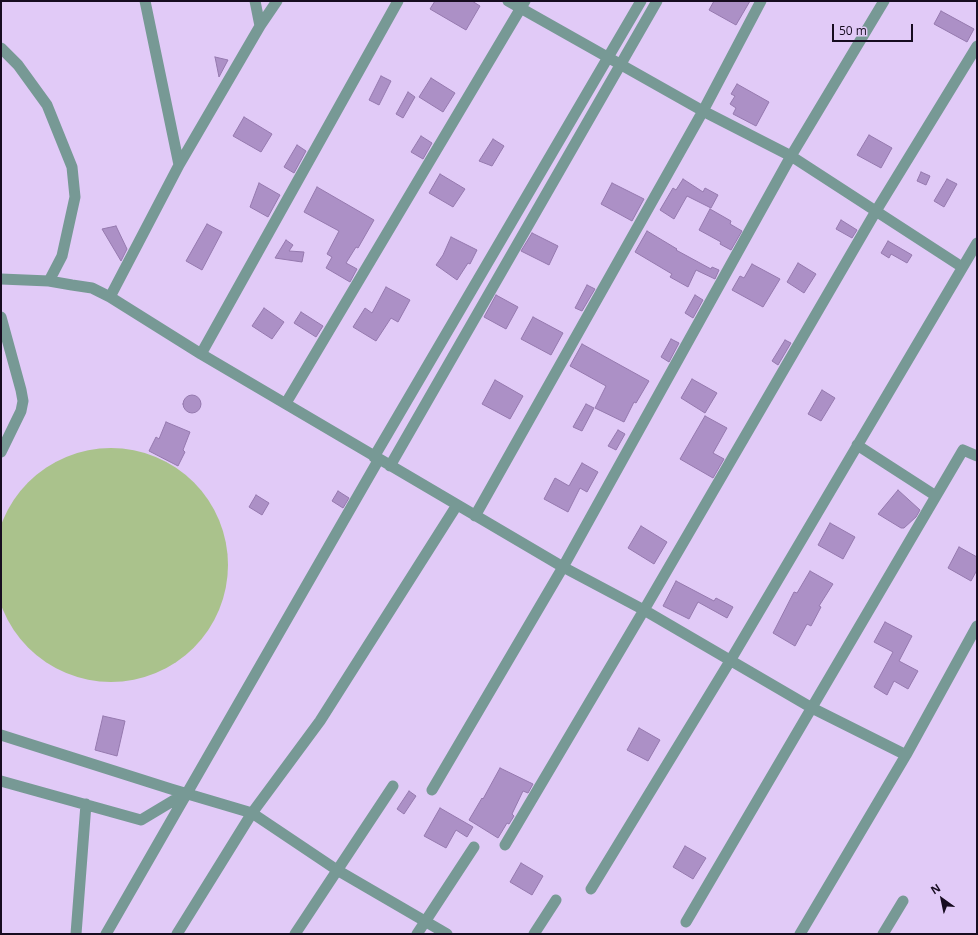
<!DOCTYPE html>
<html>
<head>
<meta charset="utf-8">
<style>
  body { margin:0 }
  #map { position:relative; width:978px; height:935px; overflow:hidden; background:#e1caf7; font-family:"Open Sans",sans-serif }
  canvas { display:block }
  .frame { position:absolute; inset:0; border:2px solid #170c20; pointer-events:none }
  .north { position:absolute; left:922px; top:879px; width:40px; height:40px; -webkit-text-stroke:3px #e1caf7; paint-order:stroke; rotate:327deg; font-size:11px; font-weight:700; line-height:16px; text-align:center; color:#170c20 }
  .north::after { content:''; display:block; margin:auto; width:14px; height:18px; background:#170c20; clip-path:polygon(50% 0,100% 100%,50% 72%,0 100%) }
  .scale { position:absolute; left:832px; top:24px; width:81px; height:18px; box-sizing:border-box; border:2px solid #170c20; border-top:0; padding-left:5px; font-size:12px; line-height:14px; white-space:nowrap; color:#170c20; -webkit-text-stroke:3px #e1caf7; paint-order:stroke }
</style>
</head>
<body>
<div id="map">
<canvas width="978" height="935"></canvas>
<div class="frame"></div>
<div class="north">N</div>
<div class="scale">50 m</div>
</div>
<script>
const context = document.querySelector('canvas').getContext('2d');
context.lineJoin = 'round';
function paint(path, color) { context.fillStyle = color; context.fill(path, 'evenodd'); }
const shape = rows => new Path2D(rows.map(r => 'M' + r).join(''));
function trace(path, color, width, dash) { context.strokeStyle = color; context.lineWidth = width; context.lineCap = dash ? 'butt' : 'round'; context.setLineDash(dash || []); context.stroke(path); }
paint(shape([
  '-6 565a117 117 0 1 1 234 0a117 117 0 1 1-234 0Z'
]), '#aac28c');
const building = shape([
  [435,1,472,1,480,6,466,30,430,9,435,1],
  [714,1,750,1,736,25,709,10,714,1],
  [941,11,974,29,967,42,934,24,941,11],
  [215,57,228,60,219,77,215,57],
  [381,76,391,81,379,105,369,100,381,76],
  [431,78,455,93,443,112,419,97,431,78],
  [737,84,769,102,756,126,733,114,736,108,730,104,735,96,731,94,737,84],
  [408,92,415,97,403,118,396,114,408,92],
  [244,117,272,134,261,152,233,136,244,117],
  [869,135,892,148,881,168,857,155,869,135],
  [421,136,432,143,423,159,411,152,421,136],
  [493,139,504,146,492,166,479,161,493,139],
  [297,145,306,151,294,173,284,167,297,145],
  [921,172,930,176,926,185,917,181,921,172],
  [440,174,465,189,453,207,429,193,440,174],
  [683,179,703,192,705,188,718,195,711,208,687,196,674,219,660,210,673,188,676,190,683,179],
  [947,179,957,184,944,207,934,201,947,179],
  [259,183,280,195,268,217,250,207,259,183],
  [612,183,644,199,632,221,601,204,612,183],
  [317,187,374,220,358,248,356,247,346,263,357,269,350,282,326,268,332,257,327,254,339,231,304,212,317,187],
  [710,209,731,221,730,224,742,231,731,250,720,244,721,242,699,230,710,209],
  [841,220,857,230,852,238,836,229,841,220],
  [207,224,222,232,202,270,186,261,207,224],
  [116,226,127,249,121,261,102,229,116,226],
  [647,231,677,249,676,250,711,269,712,267,719,270,715,279,696,270,688,287,670,277,672,274,635,252,647,231],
  [532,233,558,246,549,265,521,251,532,233],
  [451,237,477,250,470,264,468,263,457,280,436,265,443,255,451,237],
  [286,240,293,245,289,251,304,252,302,262,275,258,286,240],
  [888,241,912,255,907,263,891,254,889,258,881,253,888,241],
  [798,263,816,274,804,293,787,282,798,263],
  [752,264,780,279,763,307,732,290,740,276,744,278,752,264],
  [587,285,595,289,582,311,575,308,587,285],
  [386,287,410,300,398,322,391,318,376,341,353,327,365,308,372,313,386,287],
  [496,295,518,307,506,329,484,317,496,295],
  [695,295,703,300,693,318,685,313,695,295],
  [264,308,284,322,272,339,252,326,264,308],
  [301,312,323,326,316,337,294,323,301,312],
  [533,317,563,333,551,355,521,339,533,317],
  [671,339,679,343,669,362,661,357,671,339],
  [785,340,791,343,778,365,772,361,785,340],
  [582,344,649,381,636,403,634,402,624,422,595,408,606,386,570,366,582,344],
  [692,379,717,393,705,413,681,398,692,379],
  [495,380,523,396,510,419,482,404,495,380],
  [822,390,835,398,821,421,808,414,822,390],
  '183 404a9 9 0 1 1 18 0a9 9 0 1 1-18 0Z',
  [586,404,594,408,582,431,573,427,586,404],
  [705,416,727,428,713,453,724,459,713,478,680,459,705,416],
  [166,422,190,432,183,450,185,452,178,466,149,451,156,437,159,439,166,422],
  [618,430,625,434,616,450,608,446,618,430],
  [582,463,598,472,587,492,580,488,568,512,544,499,555,478,569,486,582,463],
  [898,490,920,510,916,517,904,528,901,528,878,514,898,490],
  [338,491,349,498,343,508,332,501,338,491],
  [256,495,269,503,262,515,249,507,256,495],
  [830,523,855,537,843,559,818,545,830,523],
  [641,526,667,542,654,564,628,548,641,526],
  [959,547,977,557,977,570,971,581,948,568,959,547],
  [810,571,833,584,819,606,821,607,811,626,807,624,795,646,773,633,794,592,797,593,810,571],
  [676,581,714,601,716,598,733,607,727,618,698,602,689,619,663,606,676,581],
  [885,622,912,636,899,661,918,671,908,689,894,681,887,695,874,687,893,652,874,642,885,622],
  [103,716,125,721,117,756,95,750,103,716],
  [639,728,660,740,648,761,627,750,639,728],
  [500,768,533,784,528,793,523,791,512,814,514,816,509,824,507,823,498,838,469,820,482,798,483,799,500,768],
  [409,791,416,796,404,814,397,809,409,791],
  [440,808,473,827,467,837,456,830,446,848,424,836,440,808],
  [685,846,706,858,693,879,673,867,685,846],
  [521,863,543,876,532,895,510,882,521,863]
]);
paint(building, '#ac90c6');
trace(building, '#9579ae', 1);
trace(shape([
  [145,1,179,165],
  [255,1,260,26],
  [508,1,703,111,791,156,962,267],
  [1,48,18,65,47,105,72,167,75,197,62,256,49,281],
  [1,279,49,281,72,285,92,288,110,297,201,354,563,567,644,610,812,708,906,755],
  [110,297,179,165,260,26,277,1],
  [1,317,21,390,23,401,21,411,1,452],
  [201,354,398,1],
  [286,403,525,1],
  [857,445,936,496],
  [374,457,641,1],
  [390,466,657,1],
  [475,516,703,111,761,1],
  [1,735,171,789,252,813,337,870,447,934],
  [1,781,141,820,186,793],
  [432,790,563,567,791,156,884,1],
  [505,845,644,610,876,211,977,46],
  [591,889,730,661,977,243],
  [686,922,963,450,977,456],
  [76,934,86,804],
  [106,934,379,459],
  [177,934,252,813,320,721,457,505],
  [295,934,393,786],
  [417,934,474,847],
  [534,934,556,900],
  [800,934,906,755,977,626],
  [883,934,903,901]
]), '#779995', 11);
</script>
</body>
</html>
